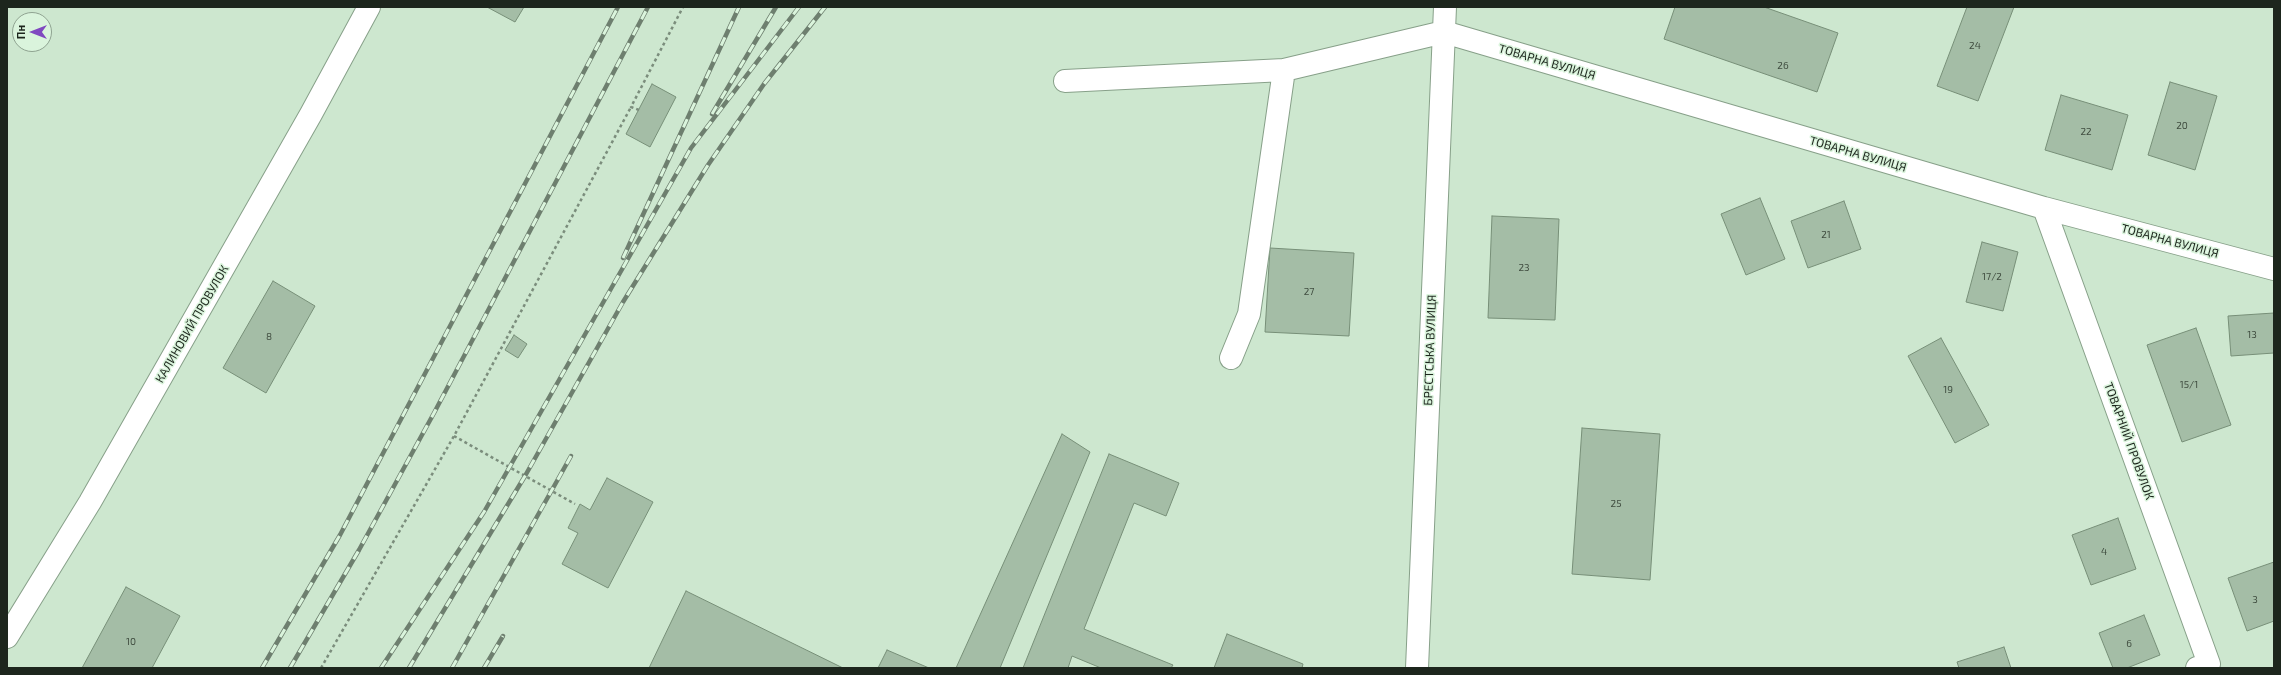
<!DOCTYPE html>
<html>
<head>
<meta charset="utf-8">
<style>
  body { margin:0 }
  #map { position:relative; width:2281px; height:675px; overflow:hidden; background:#cde7cf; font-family:"Exo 2",sans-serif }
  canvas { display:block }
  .frame { position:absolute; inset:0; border:8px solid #1d261d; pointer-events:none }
  .north { position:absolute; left:12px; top:12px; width:40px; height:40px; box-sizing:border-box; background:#daf4dc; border:1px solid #8ea290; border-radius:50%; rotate:270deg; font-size:11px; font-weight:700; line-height:16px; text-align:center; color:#1d261d }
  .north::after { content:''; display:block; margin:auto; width:14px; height:18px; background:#8049c0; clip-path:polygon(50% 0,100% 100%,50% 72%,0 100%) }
</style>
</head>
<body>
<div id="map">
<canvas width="2281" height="675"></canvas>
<div class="frame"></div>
<div class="north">Пн</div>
</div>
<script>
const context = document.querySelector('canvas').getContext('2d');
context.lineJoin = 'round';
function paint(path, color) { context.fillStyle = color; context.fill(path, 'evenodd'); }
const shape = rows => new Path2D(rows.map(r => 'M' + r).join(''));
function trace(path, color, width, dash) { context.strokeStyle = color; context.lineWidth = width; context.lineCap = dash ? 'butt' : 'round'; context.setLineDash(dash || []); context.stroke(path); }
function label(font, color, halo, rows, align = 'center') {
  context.font = font + ' "Exo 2",sans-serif'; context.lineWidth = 3; context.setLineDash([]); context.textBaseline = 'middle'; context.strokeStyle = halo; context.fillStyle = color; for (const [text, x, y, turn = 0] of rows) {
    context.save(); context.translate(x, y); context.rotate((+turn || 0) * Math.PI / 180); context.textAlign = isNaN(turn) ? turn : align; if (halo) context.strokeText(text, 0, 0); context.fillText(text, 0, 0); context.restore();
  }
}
const building = shape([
  [487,7,524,7,515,22,487,7],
  [1675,7,1764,7,1838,33,1817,92,1664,39,1675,7],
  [1967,7,2014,7,1978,101,1937,86,1967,7],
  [2170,82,2217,96,2195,170,2148,155,2170,82],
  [652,84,676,97,650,147,626,134,652,84],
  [2061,95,2128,115,2112,170,2045,150,2061,95],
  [1760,198,1785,259,1746,275,1721,214,1760,198],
  [1844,201,1861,249,1808,268,1791,221,1844,201],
  [1492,216,1559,219,1555,320,1488,318,1492,216],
  [1982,242,2018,252,2003,311,1966,302,1982,242],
  [1270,248,1354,253,1349,336,1265,332,1270,248],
  [273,281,315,306,266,393,223,368,273,281],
  [2274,313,2274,353,2231,356,2228,316,2274,313],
  [2196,328,2231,425,2182,442,2147,345,2196,328],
  [514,335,527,344,518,358,505,350,514,335],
  [1941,338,1989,425,1955,443,1908,356,1941,338],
  [1582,428,1660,434,1650,580,1572,574,1582,428],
  [1062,434,1090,452,1000,668,956,668,1062,434],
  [1109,454,1179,483,1166,516,1134,503,1084,629,1173,665,1171,668,1101,668,1072,656,1068,668,1023,668,1109,454],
  [607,478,653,502,608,588,562,564,578,533,568,528,580,504,590,510,607,478],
  [2118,518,2136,569,2091,585,2072,535,2118,518],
  [2274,562,2274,621,2247,631,2228,578,2274,562],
  [126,587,180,616,152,668,82,668,126,587],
  [686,591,843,668,649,668,686,591],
  [2144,615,2160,655,2127,668,2113,668,2099,633,2144,615],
  [1227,634,1303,664,1302,668,1214,668,1227,634],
  [2004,647,2011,668,1959,668,1957,662,2004,647],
  [887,650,929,668,878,668,887,650]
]);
paint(building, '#a4bda6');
trace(building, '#778f78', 1);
const minor = shape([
  [1444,32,2044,208,2274,269],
  [1065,81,1284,70,1444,32],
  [2044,208,2209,664,2197,668],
  [1231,358,1249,314,1284,70],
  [7,637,90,502,311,114,369,7],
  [1417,668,1445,7]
]);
trace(minor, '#87a089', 24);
trace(shape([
  [639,110,631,107,683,7],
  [454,436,575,504],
  [321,668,454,436,631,107]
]), '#7b8d7c', 2.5, [3, 3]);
trace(minor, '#fff', 22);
const rail = shape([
  [712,114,776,7],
  [623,258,739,7],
  [262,668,340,535,618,7],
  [290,668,359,550,434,413,648,7],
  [381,668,484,512,691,148,799,7],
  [409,668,525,476,623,302,708,165,764,84,825,7],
  [452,668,571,456],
  [484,668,503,636]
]);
trace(rail, '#6e7f6f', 4.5);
trace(rail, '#daf4dc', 3, [9]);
label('10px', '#3f4c3f', null, [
  ["24",1975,46],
  ["26",1783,66],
  ["20",2182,126],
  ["22",2086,132],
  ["21",1826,235],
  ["23",1524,268],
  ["17/2",1992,277],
  ["27",1309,292],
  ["13",2252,335],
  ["8",269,337],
  ["15/1",2189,385],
  ["19",1948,390],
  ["25",1616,504],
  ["4",2104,552],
  ["3",2255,600],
  ["10",131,642],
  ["6",2129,644]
]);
label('12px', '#1d261d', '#daf4dc', [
  ["ТОВАРНА ВУЛИЦЯ",1547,62,16],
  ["ТОВАРНА ВУЛИЦЯ",1858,154,16],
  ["ТОВАРНА ВУЛИЦЯ",2170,241,15],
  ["КАЛИНОВИЙ ПРОВУЛОК",192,324,-60],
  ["БРЕСТСЬКА ВУЛИЦЯ",1430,350,-88],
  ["ТОВАРНИЙ ПРОВУЛОК",2129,441,70]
]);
</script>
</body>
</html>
